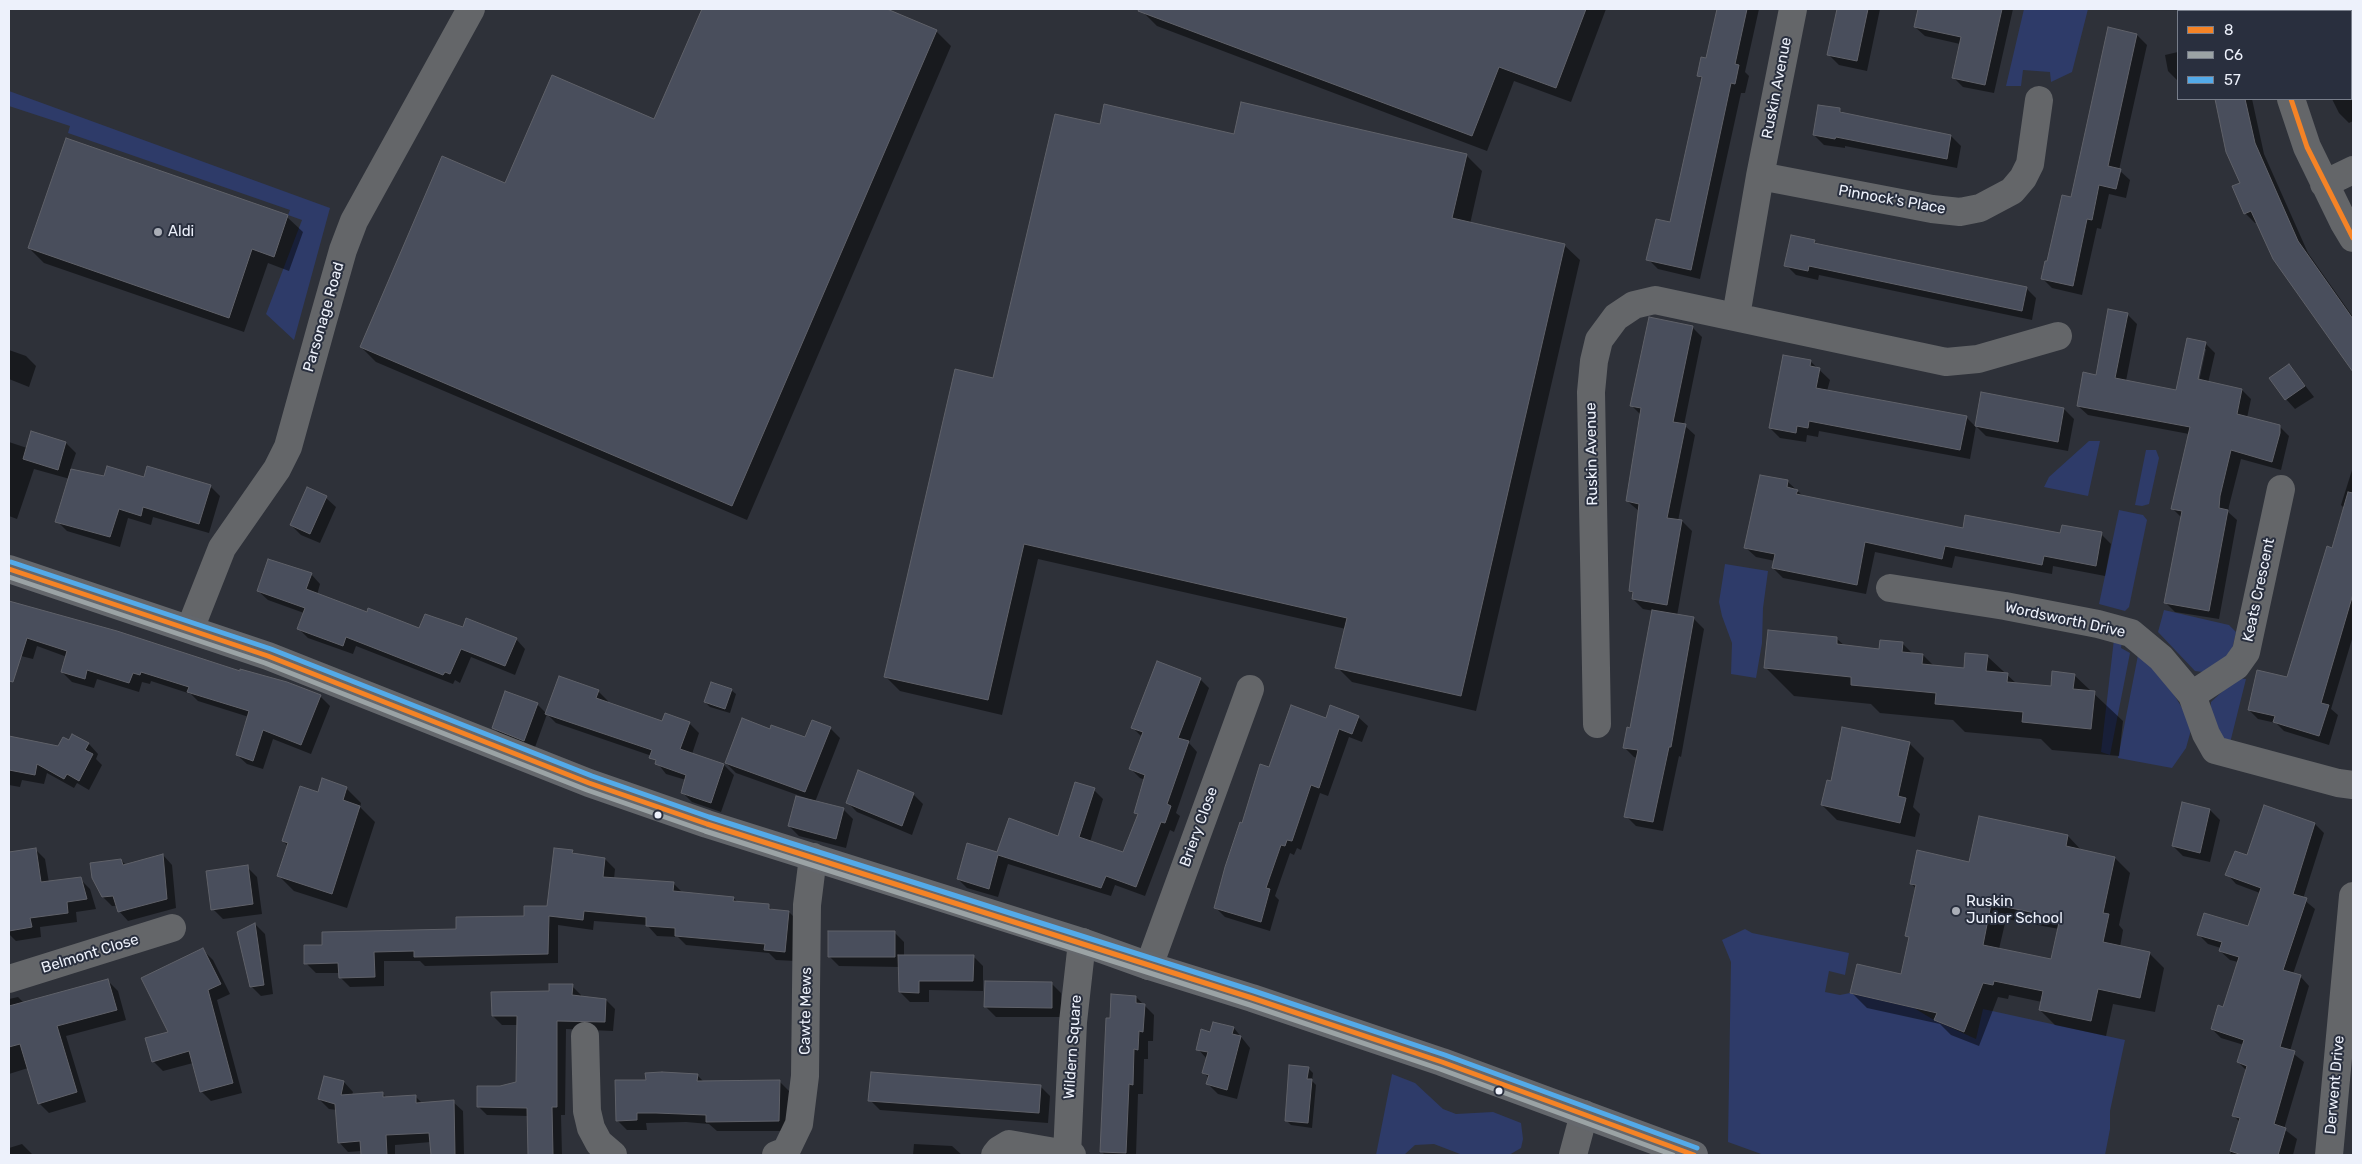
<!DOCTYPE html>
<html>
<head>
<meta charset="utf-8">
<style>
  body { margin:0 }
  #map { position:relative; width:2362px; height:1164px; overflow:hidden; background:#2e3139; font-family:Rubik,sans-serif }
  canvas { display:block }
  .frame { position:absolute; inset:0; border:10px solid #edf1fb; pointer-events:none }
  .legend { position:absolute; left:2177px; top:10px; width:175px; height:90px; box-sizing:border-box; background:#292f3e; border:1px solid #777d8a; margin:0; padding:6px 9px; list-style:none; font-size:15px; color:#edf1fb }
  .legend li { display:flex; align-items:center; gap:10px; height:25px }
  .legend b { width:25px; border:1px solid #777d8a }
</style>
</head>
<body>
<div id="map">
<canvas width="2362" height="1164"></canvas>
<div class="frame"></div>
<ul class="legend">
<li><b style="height:6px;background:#f58326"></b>8</li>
<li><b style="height:6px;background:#9ba3a5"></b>C6</li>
<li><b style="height:6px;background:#53aae9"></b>57</li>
</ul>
</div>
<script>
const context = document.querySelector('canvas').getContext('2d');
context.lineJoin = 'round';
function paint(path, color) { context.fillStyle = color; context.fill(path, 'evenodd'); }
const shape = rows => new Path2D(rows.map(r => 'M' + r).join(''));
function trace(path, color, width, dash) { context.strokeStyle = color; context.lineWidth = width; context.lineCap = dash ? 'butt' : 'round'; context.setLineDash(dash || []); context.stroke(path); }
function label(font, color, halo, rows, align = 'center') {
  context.font = font + ' Rubik,sans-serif'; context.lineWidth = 4; context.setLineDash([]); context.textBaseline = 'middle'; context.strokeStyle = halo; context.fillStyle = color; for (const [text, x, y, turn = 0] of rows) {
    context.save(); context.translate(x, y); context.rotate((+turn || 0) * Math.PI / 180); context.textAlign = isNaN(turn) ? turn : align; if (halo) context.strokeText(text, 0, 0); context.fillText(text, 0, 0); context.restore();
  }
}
paint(shape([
  [2024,9,2088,9,2072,72,2051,82,2050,72,2023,70,2021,86,2006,86],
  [9,91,330,208,294,340,266,314,302,220,288,215,290,210,68,133,70,126,9,106],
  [2089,441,2100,441,2088,496,2044,487,2049,477],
  [2146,450,2156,450,2159,458,2149,504,2142,506,2135,505],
  [2119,510,2143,515,2147,520,2129,607,2125,611,2099,604],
  [1725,564,1768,571,1763,608,1762,643,1756,678,1731,674,1732,643,1722,616,1719,602],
  [2164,610,2229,625,2236,632,2232,650,2226,658,2203,672,2195,671,2158,632],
  [2114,639,2122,642,2121,648,2130,653,2110,755,2101,752],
  [2139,650,2168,685,2184,711,2191,730,2186,748,2172,768,2118,758],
  [2237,678,2246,679,2230,743,2225,741,2210,715,2211,702],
  [1745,929,1752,933,1849,953,1845,975,1829,971,1825,992,1840,995,1850,993,1914,1008,1934,1020,1976,1039,1983,1009,2125,1040,2110,1111,2110,1129,2105,1155,1764,1155,1728,1142,1731,962,1722,940],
  [1392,1074,1415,1083,1443,1109,1456,1114,1493,1112,1521,1123,1523,1139,1521,1148,1509,1155,1460,1154,1434,1144,1415,1145,1404,1155,1376,1155]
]), '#2e3b69');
paint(shape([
  [703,9,883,9,936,31,951,46,747,520,376,362,361,347,506,185,655,120],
  [1143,9,1606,9,1571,102,1514,81,1487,151,1157,26,1142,11],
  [1718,9,1759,9,1745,72,1749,76,1745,93,1741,93,1700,279,1658,269,1648,259,1671,224,1702,80,1698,75,1707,60],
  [1838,9,1880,9,1867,71,1839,65,1829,55],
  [1919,9,1938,9,1972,16,1973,9,2013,9,1994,93,1963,87,1953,77,1960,44,1925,36,1915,27],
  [2323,9,2353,9,2353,121,2349,123,2339,113,2332,99,2351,99,2351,11,2323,11],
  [2137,35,2147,45,2119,170,2130,180,2126,198,2109,194,2101,229,2097,228,2082,295,2052,288,2042,278],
  [2178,52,2178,81,2168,71,2165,55],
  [2216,99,2252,99,2264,154,2308,253,2353,317,2353,371,2274,259,2258,222,2255,223,2245,213,2242,183,2228,152],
  [1242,104,1467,156,1482,171,1470,224,1564,245,1580,260,1476,711,1352,682,1337,667,1346,629,1038,559,1002,715,900,691,885,676,994,379,1101,125,1235,135],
  [1840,110,1845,115,1951,136,1961,146,1957,168,1845,146,1845,148,1824,145,1814,135],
  [66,140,287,217,303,232,289,271,268,263,244,332,44,263,29,248],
  [1814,241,1818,245,2026,288,2036,298,2032,320,1819,275,1818,280,1796,275,1786,265],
  [2127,314,2137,324,2126,381,2177,392,2205,343,2215,353,2208,383,2242,390,2251,399,2247,418,2279,426,2289,436,2281,470,2241,459,2229,506,2228,512,2237,520,2219,619,2175,612,2166,603,2182,518,2173,509,2189,434,2088,415,2078,406,2097,376],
  [2203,349,2206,349,2198,386,2195,385],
  [1692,327,1702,337,1684,425,1695,435,1678,521,1682,521,1692,531,1677,616,1694,619,1704,629,1681,757,1679,756,1663,831,1636,826,1626,816,1638,758,1634,757,1624,747,1631,729,1654,611,1643,609,1633,599,1634,595,1630,591,1639,511,1627,501,1641,415,1631,405],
  [9,350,26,356,36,366,29,387,9,379],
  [1810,361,1830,380,1827,391,1966,417,1976,427,1982,394,2064,409,2074,419,2068,451,1986,436,1976,426,1970,459,1819,431,1818,437,1807,435,1806,442,1780,438,1770,428],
  [2289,365,2314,397,2295,409,2286,399],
  [32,433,66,443,76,453,70,470,105,478,145,478,210,486,220,496,209,533,153,517,151,525,128,518,120,547,67,531,57,521,70,479,34,469,17,519,9,516,9,442,27,448],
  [2353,467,2353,636,2331,709,2338,715,2329,745,2284,731,2276,723,2258,719,2249,710,2288,678,2332,549,2344,508,2341,505],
  [1761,476,1788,482,1804,497,1964,530,2061,535,2101,534,2111,544,2105,576,2053,566,2052,574,1955,556,1952,568,1875,552,1866,594,1783,578,1773,568,1775,561,1756,557,1746,548],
  [326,498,336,507,320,543,301,535,291,525],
  [311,574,320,584,317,595,420,630,463,628,516,639,525,649,515,675,471,657,460,683,455,680,453,684,356,646,353,654,308,638,299,629,304,613,268,600,258,591],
  [9,602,117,633,320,696,330,706,311,754,273,739,263,769,247,764,237,755,249,717,198,701,191,694,151,681,150,684,142,682,139,692,97,679,94,688,72,682,62,672,67,657,37,646,33,659,9,653],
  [1837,639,1845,646,1880,650,1902,643,1913,654,1923,655,1934,666,1965,670,1988,657,2017,684,2052,687,2074,675,2123,721,2119,756,2052,750,2041,739,1965,732,1953,720,1880,713,1871,704,1794,696,1766,668],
  [1200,679,1209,688,1189,743,1197,752,1176,813,1180,816,1174,832,1170,830,1145,896,1115,885,1111,896,1008,864,998,897,967,888,958,879,998,853,1059,837,1094,790,1103,799,1090,842,1124,854,1138,816,1135,812,1145,780,1140,778,1131,769,1142,737,1133,728],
  [731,690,736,694,730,713,710,707,705,702],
  [598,691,608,701,608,703,663,722,689,723,699,733,692,754,724,765,734,775,721,812,692,802,682,792,686,780,666,774,652,756,556,723,547,714,534,750,503,737,493,727,537,704,546,713],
  [1358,717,1368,726,1362,742,1349,737,1328,796,1320,793,1301,850,1297,848,1294,855,1290,853,1275,896,1279,900,1270,931,1225,917,1215,907,1243,824,1270,768,1326,719],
  [830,728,840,738,815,802,843,809,853,819,846,848,799,836,789,826,806,798,736,773,726,763,771,730,806,739],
  [73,736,89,744,98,754,96,759,102,765,89,790,77,783,74,788,47,773,44,784,22,780,20,787,9,785,9,738,58,748,69,742],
  [1909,743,1924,758,1913,807,1920,814,1915,837,1837,820,1822,805],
  [346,788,361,803,360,807,375,822,347,908,294,891,279,876,288,846,283,841,319,794],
  [913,794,923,804,912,835,857,812,847,802],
  [2210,810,2220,820,2210,862,2183,856,2173,846],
  [1980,818,2068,836,2082,851,2115,858,2130,873,2119,925,2123,930,2120,947,2149,953,2164,968,2155,1012,2113,1004,2106,1036,2055,1025,2040,1010,2042,1002,2009,995,2008,999,1998,997,1979,1046,1951,1035,1940,1024,1867,1008,1852,993,1902,975,1910,939,1906,935,1917,889,1911,884,1970,863],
  [2006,919,2059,929,2052,960,1999,949],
  [2315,824,2324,833,2303,899,2315,909,2293,974,2300,976,2309,986,2290,1051,2304,1062,2284,1129,2297,1139,2293,1155,2230,1155,2240,1122,2234,1116,2247,1071,2238,1062,2244,1045,2221,1038,2212,1029,2224,1008,2238,962,2230,960,2220,951,2221,948,2208,944,2199,935,2249,927,2260,893,2236,884,2227,874,2248,857],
  [35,849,45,859,49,883,80,879,90,889,96,909,76,912,77,922,40,927,41,937,16,941,9,934,9,853],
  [572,851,576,855,605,859,615,869,614,879,673,883,683,893,733,898,738,902,768,906,774,911,789,912,799,922,795,961,776,960,769,953,686,945,678,937,657,936,647,925,594,921,593,930,558,925,558,963,425,966,420,961,384,961,384,986,350,987,340,977,340,973,316,973,306,963,323,946,457,930,525,918,548,907],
  [163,855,172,865,176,908,128,921,119,911,117,906,112,906,103,897,121,860,126,865],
  [247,867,257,877,262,914,223,919,213,909],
  [255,924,265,934,273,994,261,996,251,986,239,932],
  [894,932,904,942,904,956,973,956,983,966,983,991,929,990,929,1002,910,1002,900,992,900,967,839,966,829,956],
  [203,950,213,960,230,994,217,1000,242,1093,211,1101,201,1091,193,1063,163,1071,153,1061,169,1032],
  [108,981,118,991,126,1020,66,1036,86,1102,49,1113,39,1103,28,1068,9,1074,9,999,18,997,24,1003],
  [1051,983,1061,993,1061,1017,996,1017,986,1007],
  [572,986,581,995,581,998,606,1000,615,1009,613,1031,566,1029,565,1115,561,1115,562,1155,529,1155,528,1116,487,1115,478,1106,501,1088,518,1083,518,1025,502,1025,493,1016],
  [1136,997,1154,1015,1153,1041,1148,1041,1148,1059,1144,1059,1143,1094,1138,1094,1136,1155,1105,1155,1101,1151,1111,1020],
  [1234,1028,1250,1048,1237,1099,1218,1094,1208,1084,1209,1078,1204,1073,1207,1059,1198,1049,1211,1033],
  [1308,1068,1313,1073,1312,1081,1316,1085,1312,1128,1291,1125,1286,1120],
  [697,1075,705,1083,779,1081,789,1091,789,1131,717,1131,709,1124,686,1122,646,1123,647,1130,627,1130,617,1120,647,1081],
  [325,1078,344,1082,353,1092,352,1095,382,1093,387,1098,416,1097,423,1104,453,1102,463,1111,464,1155,432,1155,431,1142,395,1145,395,1155,362,1155,362,1151,348,1152,339,1142,337,1110,329,1109,319,1099],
  [1040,1086,1050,1096,1048,1123,880,1110,870,1100],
  [22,1144,33,1155,9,1155,9,1148],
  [914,1144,952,1146,962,1155,913,1155]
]), '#0007');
const building = shape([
  [702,9,887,9,937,30,732,506,360,347,442,156,505,183,552,75,654,119,702,9],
  [1139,9,1586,9,1556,88,1499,67,1472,136,1138,11,1139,9],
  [1717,9,1747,9,1735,64,1739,65,1735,84,1731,83,1691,270,1646,260,1656,219,1670,222,1702,77,1697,76,1701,57,1706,58,1717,9],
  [1837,9,1868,9,1857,61,1827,55,1837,9],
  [1918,9,2002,9,1985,85,1952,78,1961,37,1914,27,1918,9],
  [2108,27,2137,34,2108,166,2121,169,2116,189,2099,185,2092,220,2087,219,2073,286,2041,279,2045,261,2047,261,2062,195,2071,197,2108,27],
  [2215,99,2245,99,2255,143,2298,241,2353,319,2353,372,2273,259,2251,211,2244,214,2232,186,2240,183,2226,152,2215,99],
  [1241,102,1467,154,1452,218,1565,244,1461,696,1335,668,1347,618,1024,544,988,700,884,677,955,369,993,378,1055,114,1100,124,1104,104,1234,134,1241,102],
  [1818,105,1840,108,1840,112,1951,135,1947,159,1836,137,1835,139,1813,135,1818,105],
  [66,138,288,215,274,257,252,249,229,318,28,248,66,138],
  [1791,235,1815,240,1814,243,2027,287,2022,311,1809,266,1808,271,1784,266,1791,235],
  [2108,309,2128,313,2115,378,2176,390,2187,338,2206,342,2198,379,2242,389,2237,414,2280,425,2280,433,2272,462,2231,450,2220,496,2219,508,2228,510,2209,611,2164,603,2182,511,2171,509,2190,427,2077,406,2083,372,2096,375,2108,309],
  [1649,317,1693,326,1673,422,1686,424,1667,518,1682,520,1667,605,1632,599,1633,592,1629,591,1639,504,1626,501,1641,408,1630,406,1649,317],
  [1783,355,1811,360,1810,366,1820,368,1816,388,1967,416,1960,450,1809,421,1808,428,1797,426,1796,433,1769,428,1783,355],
  [2289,364,2305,386,2285,400,2269,378,2289,364],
  [1981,392,2064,408,2058,442,1975,426,1981,392],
  [31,431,66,442,58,470,23,459,31,431],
  [107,466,144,477,147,466,211,485,199,524,143,507,141,516,119,509,110,537,55,522,71,469,104,476,107,466],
  [1760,475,1788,480,1787,487,1798,490,1796,494,1963,528,1965,515,2060,533,2062,525,2102,532,2096,566,2044,556,2042,565,1945,546,1942,559,1865,542,1857,585,1772,568,1775,554,1744,548,1760,475],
  [307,487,327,496,310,534,290,525,307,487],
  [2348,492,2353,493,2353,594,2321,703,2329,705,2319,736,2273,722,2275,716,2248,710,2257,670,2287,677,2327,546,2332,548,2348,492],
  [268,559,312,573,306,589,367,612,368,608,419,628,425,614,463,627,466,618,517,638,505,666,461,649,450,674,445,672,443,675,346,637,343,646,297,629,305,608,257,591,268,559],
  [9,601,117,631,240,671,240,669,287,682,321,695,301,745,263,730,253,761,236,755,249,711,187,692,189,687,141,672,140,675,133,673,129,683,87,670,85,679,61,672,67,651,27,638,13,682,9,681,9,601],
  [1652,610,1694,617,1671,747,1669,747,1653,822,1624,817,1638,750,1623,748,1627,727,1630,728,1652,610],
  [1768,630,1837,637,1837,644,1879,649,1880,640,1903,642,1902,652,1923,654,1922,664,1964,668,1965,653,1988,655,1986,671,2008,673,2007,682,2051,686,2052,671,2075,674,2073,689,2095,691,2091,729,2022,722,2023,712,1935,704,1936,693,1851,685,1851,677,1764,668,1768,630],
  [1157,661,1201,678,1178,738,1189,741,1167,804,1171,806,1165,823,1161,822,1136,887,1106,876,1101,888,998,855,989,889,957,879,967,843,997,852,1009,818,1058,836,1075,782,1095,788,1079,837,1123,852,1138,814,1134,813,1145,775,1129,769,1143,732,1131,728,1157,661],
  [559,676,599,690,596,698,662,721,665,713,690,722,680,749,724,764,711,803,681,793,686,775,655,764,656,760,649,758,652,750,545,714,559,676],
  [711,682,732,689,725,709,704,702,711,682],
  [505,691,538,703,524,741,492,728,505,691],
  [1291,705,1326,718,1330,705,1359,716,1352,734,1339,729,1319,788,1311,785,1292,841,1287,840,1285,846,1281,845,1266,888,1270,889,1261,922,1214,908,1225,867,1240,822,1242,823,1260,764,1269,767,1291,705],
  [742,718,770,729,771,725,805,737,812,720,831,727,805,792,725,763,742,718],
  [1842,727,1910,742,1898,796,1906,798,1900,823,1821,805,1827,780,1831,781,1842,727],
  [72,734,89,743,85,750,93,754,79,781,67,774,64,779,37,764,35,775,9,770,9,736,58,746,63,737,69,740,72,734],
  [858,770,914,793,902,826,846,803,858,770],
  [322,778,347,787,343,800,360,806,332,894,277,876,288,843,282,841,300,786,318,792,322,778],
  [796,796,844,808,836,839,788,826,796,796],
  [2182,802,2210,809,2200,853,2172,846,2182,802],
  [2264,805,2315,823,2293,894,2307,898,2283,970,2301,975,2280,1047,2295,1051,2274,1124,2286,1128,2278,1155,2242,1155,2230,1151,2240,1118,2232,1116,2247,1066,2237,1062,2244,1040,2211,1029,2218,1005,2223,1007,2239,957,2219,951,2222,942,2197,935,2204,913,2248,926,2261,888,2225,875,2235,851,2247,855,2264,805],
  [1979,816,2068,835,2066,846,2115,857,2103,913,2109,914,2103,942,2150,952,2140,998,2098,989,2091,1021,2039,1010,2043,991,1994,981,1993,985,1983,983,1964,1032,1934,1020,1937,1013,1850,993,1857,964,1901,974,1909,937,1905,936,1916,885,1910,884,1917,850,1969,862,1979,816],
  [1991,904,2060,918,2051,959,1983,945,1991,904],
  [36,848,41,882,81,877,87,899,67,902,68,913,30,918,32,927,9,931,9,852,36,848],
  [554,848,573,850,572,853,605,858,603,877,674,882,673,891,734,897,733,901,769,904,769,909,789,911,785,952,764,950,765,944,675,936,675,928,646,926,646,917,584,911,583,920,549,916,548,954,414,957,414,951,374,952,375,977,339,978,338,963,304,964,304,945,322,945,322,932,456,929,456,917,524,916,524,906,547,906,554,848],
  [163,854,167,899,118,912,113,896,102,897,92,878,90,863,121,859,123,865,163,854],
  [248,865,253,904,211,910,206,871,248,865],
  [255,923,264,985,250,987,237,932,255,923],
  [828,931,895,931,895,957,828,957,828,931],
  [203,948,221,984,208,990,233,1083,200,1092,189,1051,152,1062,145,1038,168,1032,141,978,203,948],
  [898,955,974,955,973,981,919,981,919,993,899,992,898,955],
  [108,979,117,1010,57,1026,77,1092,38,1104,20,1044,9,1047,9,1006,108,979],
  [985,981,1052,982,1052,1008,984,1007,985,981],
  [549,984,573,984,572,995,606,999,605,1022,557,1021,557,1107,552,1107,553,1155,528,1155,527,1108,477,1107,477,1086,500,1086,516,1082,517,1016,492,1016,491,992,549,991,549,984],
  [1111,994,1136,996,1136,1003,1145,1004,1143,1032,1139,1031,1138,1050,1134,1049,1133,1085,1129,1084,1126,1153,1100,1152,1106,1018,1110,1018,1111,994],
  [1213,1022,1234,1027,1232,1034,1241,1036,1227,1090,1206,1084,1209,1075,1202,1073,1208,1052,1196,1050,1201,1029,1210,1032,1213,1022],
  [1289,1065,1309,1067,1307,1079,1312,1079,1308,1123,1285,1121,1289,1065],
  [662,1072,698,1074,697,1081,780,1080,779,1121,706,1122,706,1115,656,1113,637,1113,637,1120,616,1121,615,1080,646,1080,645,1073,662,1072],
  [871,1072,1041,1085,1039,1113,868,1101,871,1072],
  [324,1076,344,1081,341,1095,383,1092,383,1097,416,1095,416,1103,454,1100,455,1155,431,1155,429,1133,386,1135,387,1155,361,1155,360,1141,338,1143,335,1104,318,1099,324,1076]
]);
paint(building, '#494e5c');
trace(building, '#5f6169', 1);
trace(shape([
  [2277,9,2277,11],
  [2291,99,2307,147,2344,223,2353,238],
  [1760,176,1932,209,1960,212,1980,208,2012,191,2023,178,2030,164,2039,100],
  [2324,184,2353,170],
  [1736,316,1760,176,1793,9],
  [1890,588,2005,606,2098,624,2131,633,2161,658,2192,695,2206,734,2215,750,2338,783,2353,785],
  [190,629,222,548,277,469,288,447,322,324,343,250,354,221,471,9],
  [2192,695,2236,666,2246,652,2281,489],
  [1597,724,1591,392,1594,361,1599,340,1616,317,1634,305,1655,300,1946,362,1978,359,2058,336],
  [1149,966,1250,689],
  [9,979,172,928],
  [585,1036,587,1111,591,1128,599,1143,613,1155],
  [776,1155,786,1151,799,1124,805,1076,807,905,813,857],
  [995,1155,999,1150,1009,1144,1072,1155],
  [1067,1155,1073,1022,1082,942],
  [1573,1155,1584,1114],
  [2329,1155,2353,896]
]), '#646669', 28);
trace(shape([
  [9,569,268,656,589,783,707,824,1082,942,1149,966,1252,998,1442,1062,1694,1155]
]), '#64676c', 28);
trace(shape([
  [2291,99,2307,147,2353,238],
  [9,569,268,656,589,783,707,824,1252,998,1442,1062,1694,1155]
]), '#f58326', 5);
trace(shape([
  [9,577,265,663,587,790,705,831,1250,1005,1440,1069,1673,1155]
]), '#9ba3a5', 5);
trace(shape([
  [11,562,271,649,592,776,709,817,1254,991,1445,1055,1697,1148]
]), '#53aae9', 5);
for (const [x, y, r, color] of [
  [158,232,5,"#aaaeb7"],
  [658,815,4.5,"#edf1fb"],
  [1956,911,5,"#aaaeb7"],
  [1499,1091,4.5,"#edf1fb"]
]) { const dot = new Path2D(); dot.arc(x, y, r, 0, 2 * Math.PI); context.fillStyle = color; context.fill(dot); trace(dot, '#292f3e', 2); }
label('15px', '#edf1fb', '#292f3e', [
  ["Ruskin Avenue",1777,88,-79],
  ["Pinnock's Place",1892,200,10],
  ["Parsonage Road",324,317,-74],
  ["Ruskin Avenue",1592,454,-91],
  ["Keats Crescent",2259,590,-78],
  ["Wordsworth Drive",2065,620,12],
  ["Briery Close",1199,827,-70],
  ["Belmont Close",90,954,-17],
  ["Cawte Mews",806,1011,-89],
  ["Wildern Square",1073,1047,-86],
  ["Derwent Drive",2335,1085,-85]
]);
label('15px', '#edf1fb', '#292f3e', [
  ["Aldi",168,232],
  ["Ruskin",1966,902],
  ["Junior School",1966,919]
], 'left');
</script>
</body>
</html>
